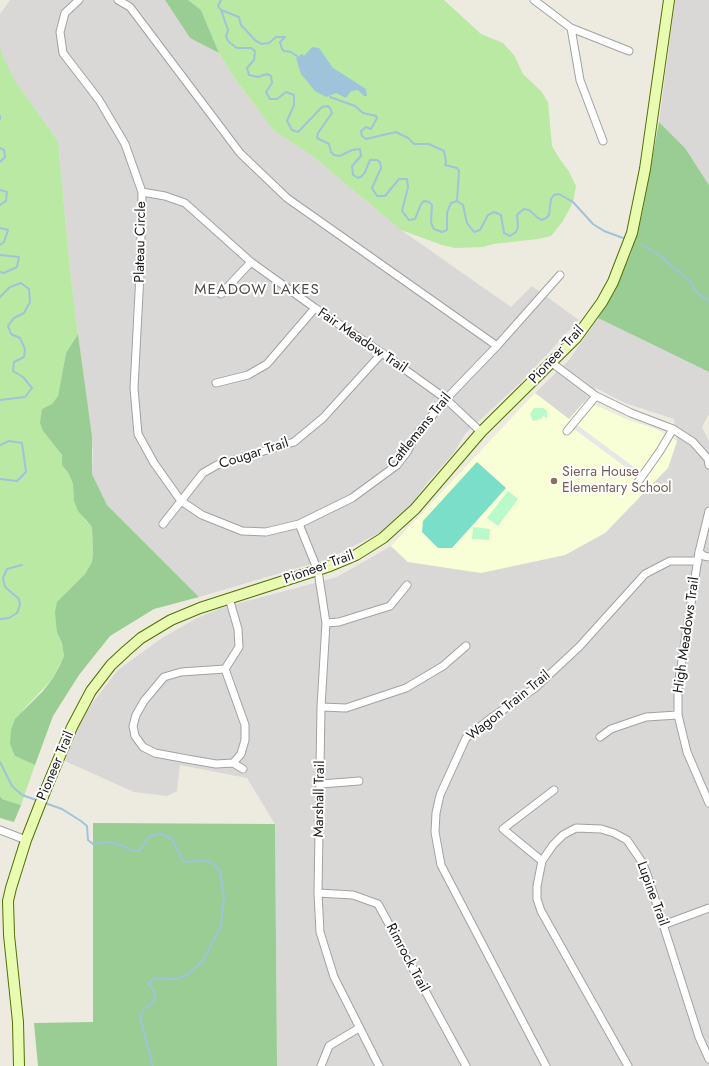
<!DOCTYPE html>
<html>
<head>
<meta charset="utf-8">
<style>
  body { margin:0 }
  canvas { display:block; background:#edeae0 }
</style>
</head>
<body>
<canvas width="709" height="1066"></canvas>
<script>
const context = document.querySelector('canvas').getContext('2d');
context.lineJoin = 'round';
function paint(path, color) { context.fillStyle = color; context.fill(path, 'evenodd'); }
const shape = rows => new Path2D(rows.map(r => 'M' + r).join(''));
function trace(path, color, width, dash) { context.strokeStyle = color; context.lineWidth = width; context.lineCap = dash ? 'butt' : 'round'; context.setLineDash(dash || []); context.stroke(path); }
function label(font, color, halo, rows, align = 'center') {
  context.font = font + ' Jost,sans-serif'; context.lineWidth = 4; context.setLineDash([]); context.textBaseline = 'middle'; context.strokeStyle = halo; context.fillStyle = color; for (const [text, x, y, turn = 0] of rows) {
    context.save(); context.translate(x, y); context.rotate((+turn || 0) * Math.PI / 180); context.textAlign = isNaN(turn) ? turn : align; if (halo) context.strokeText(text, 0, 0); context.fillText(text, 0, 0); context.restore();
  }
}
paint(shape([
  [10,0,165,0,190,38,219,53,233,76,273,130,311,155,401,230,511,307,532,286,579,320,520,383,465,434,453,454,427,483,410,506,381,532,328,559,199,597,107,505,92,474,93,452,70,270,58,141,16,82,2,54,0,45,0,14],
  [675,0,709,0,709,185,685,148,659,122],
  [598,318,709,372,709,414,702,427,709,441,709,1066,277,1066,275,824,247,778,180,765,177,791,167,796,134,792,65,761,73,736,90,706,118,670,162,638,195,619,221,608,337,577,391,546,408,562,668,468,677,441,674,419,625,403,596,388,569,420,535,393,569,360]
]), '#d9d8d7');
paint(shape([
  [535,393,569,419,583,403,598,406,626,419,656,429,677,441,668,468,605,533,565,555,481,573,408,562,391,546]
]), '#f8ffd6');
paint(shape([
  [188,0,444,0,481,34,503,43,514,55,523,74,541,91,548,102,552,146,559,158,568,170,576,186,573,202,563,221,551,236,538,239,493,244,483,247,455,248,442,245,401,230,311,155,273,130,233,76,219,53,201,10],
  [0,45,2,54,16,82,58,141,70,270,78,334,66,353,58,396,52,404,42,409,43,431,62,455,62,465,69,474,73,484,74,501,85,520,92,527,93,551,92,562,85,574,63,596,57,632,62,643,64,656,53,678,23,710,15,756,35,765,21,805,2,799,0,796]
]), '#bae9a3');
paint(shape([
  [165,0,188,0,201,10,219,53,190,38],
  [659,122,685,148,709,185,709,372,598,318,614,292,631,253,642,214],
  [78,334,92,437,92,474,107,505,199,597,154,609,110,636,79,675,53,716,35,765,15,756,10,744,11,730,15,719,43,691,53,678,59,667,64,656,62,643,57,632,55,612,57,602,85,574,92,562,93,551,92,527,78,511,74,501,73,484,69,474,62,465,62,455,43,431,40,423,42,409,52,404,58,396,66,353],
  [0,796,2,799,21,805,14,822,0,818],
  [93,823,275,824,277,1066,38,1066,34,1023,93,1022]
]), '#9acd93');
paint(shape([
  [534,408,543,408,547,411,547,418,543,416,541,419,533,421,530,414],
  [508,491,518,499,498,526,487,518],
  [473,527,490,529,489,540,472,539]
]), '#baf9ca');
paint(shape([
  [477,462,506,488,452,548,438,548,422,532,423,521]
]), '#7bdec9');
paint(shape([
  [577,425,638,470,635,474,574,429]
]), '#e7e7e7');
paint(shape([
  [312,47,319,48,333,68,366,89,367,96,364,96,358,90,351,91,346,98,336,93,326,97,315,91,301,74,296,58,302,54,304,56]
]), '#9fc3db');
trace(shape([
  [221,0,218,6,221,10,239,17,241,25,256,41,262,44,269,43,276,37,285,37,280,42,282,49,284,51,291,52,297,56],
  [221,10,228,30,226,37,229,42,237,48,251,48,255,51,254,60,247,68,249,75,258,77,267,74,271,76,272,83,266,92,270,99,277,99,286,92,294,95,294,105,287,121,292,130,298,132,322,107,328,106,330,108,332,113,318,133,317,138,329,144,331,152,334,155,340,156,352,150,360,149,361,156,352,166,353,175,358,178,362,176,365,172,370,160,377,160,380,162,381,168,372,188,377,196,385,196,399,179,407,179,408,187,402,211,409,220,415,219,421,204,424,201,429,202,432,205,431,223,434,229,442,232,447,230,447,213,451,203,457,201,463,205,467,223,474,232,480,230,488,215,494,212,501,215,504,233,510,236,516,232,518,227,517,215,520,212,524,209,529,210,538,218,542,220,546,218,549,215,551,199,554,195,559,194,573,202,593,224,604,231,623,238],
  [330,97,355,106,363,113,376,116,377,118,371,129,366,127,361,131,362,136,366,139,396,132,408,138,414,144,429,144,444,151,446,162,445,165,457,168,459,171,457,201],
  [0,116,0,119],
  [0,148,4,150,5,157,0,162],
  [0,190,7,192,6,201,0,205],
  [0,228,8,230,4,242,0,245],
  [642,245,659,255,691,282,694,290,709,302],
  [0,255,19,257,17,267,4,273,0,272],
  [0,297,10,287,21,283,29,289,30,302,24,313,14,318,8,326,11,334,20,338,25,349,24,357,14,362,13,371,23,377,32,388,25,397,0,400],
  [0,445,9,441,22,443,26,472,17,481,0,479],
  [0,619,9,618,17,613,20,605,19,599,5,587,3,578,7,569,22,565],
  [0,762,12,786,22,795,39,801],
  [45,803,62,809,81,821,87,826,88,840,93,844,108,842,123,846,132,851,139,851,149,837,158,834,164,835,172,839,183,861,188,862,204,860,213,863,220,871,224,896,221,926,203,961,187,975,176,979,153,979,148,984,153,989,155,995,153,1002,143,1010,140,1018,153,1066]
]), '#9fc3db', 2);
const street = shape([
  [79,0,65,13,60,32,63,53,99,100,125,144,142,192,140,274,134,388,138,434,154,463,181,501,202,515,242,531,266,532,299,524,352,498,397,465,407,452,415,436,446,399,497,346,560,275],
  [118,0,130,7,240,153,287,198,497,346],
  [534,0,571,28,629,51],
  [571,28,580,80,603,141],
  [142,192,165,196,185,203,251,262,315,308,382,353,446,399,481,432],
  [221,294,251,262],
  [552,363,596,396,631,413,673,429,693,442,708,459,709,465],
  [216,383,248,375,267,364,315,308],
  [567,431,596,396],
  [636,485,660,451,673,429],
  [709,511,699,552,678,686,678,715,687,752,709,803],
  [163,524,203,473,217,465,294,442,323,418,382,353],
  [299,524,318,571,326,623,321,707,318,893,320,932,334,977,379,1066],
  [699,552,704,556,709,557],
  [326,623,339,622,390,606,407,585],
  [225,669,245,725,245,740,241,754,233,763,216,764,187,759,155,753,143,747,135,736,133,726,136,715,144,701,164,677,181,672,225,669,239,647,238,629,229,598],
  [321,707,346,708,406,688,443,666,466,646],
  [600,737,611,729,646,717,678,715],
  [233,763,243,769],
  [321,784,359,781],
  [0,830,26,840],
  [542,861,503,829,554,790],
  [318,893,353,895,378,904,466,1066],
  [663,925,709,908],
  [321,1066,329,1046,359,1028],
  [546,1066,441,865,435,832,436,813,440,795,466,738,491,718,535,688,579,647,645,574,670,561,698,561],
  [628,1066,541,911,537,899,537,886,542,861,553,845,563,835,576,828,601,829,614,833,627,840,642,862,647,874,699,1037,709,1059]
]);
const secondary = shape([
  [19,1066,18,1022,9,935,8,901,11,888,26,840,46,789,72,727,91,691,111,665,126,651,141,638,171,620,200,608,330,566,356,555,383,538,415,509,481,432,576,338,602,302,613,282,632,233,645,169,669,0]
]);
trace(street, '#a2a2a2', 9);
trace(secondary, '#517003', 12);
trace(street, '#fff', 7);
trace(secondary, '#e9fab1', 10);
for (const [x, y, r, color] of [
  [554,481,4,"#8d6e63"]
]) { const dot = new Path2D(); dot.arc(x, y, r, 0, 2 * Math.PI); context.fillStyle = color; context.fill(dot); trace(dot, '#fff', 1.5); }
label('14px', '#1b1b1b', '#fff', [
  ["Plateau Circle",141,242,-89],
  ["Fair Meadow Trail",362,341,34],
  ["Pioneer Trail",557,355,-47],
  ["Cattlemans Trail",420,431,-51],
  ["Cougar Trail",254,454,-18],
  ["Pioneer Trail",319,568,-20],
  ["High Meadows Trail",687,635,-82],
  ["Wagon Train Trail",509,706,-39],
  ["Pioneer Trail",56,766,-67],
  ["Marshall Trail",320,799,-89],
  ["Lupine Trail",652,894,70],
  ["Rimrock Trail",407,958,62]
]);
label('14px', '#785e54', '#fff', [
  ["Sierra House",562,473],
  ["Elementary School",562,489]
], 'left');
context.letterSpacing = '1px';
label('15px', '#4e4e4e', '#fff', [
  ["MEADOW LAKES",257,290]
]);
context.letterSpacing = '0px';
</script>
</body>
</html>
